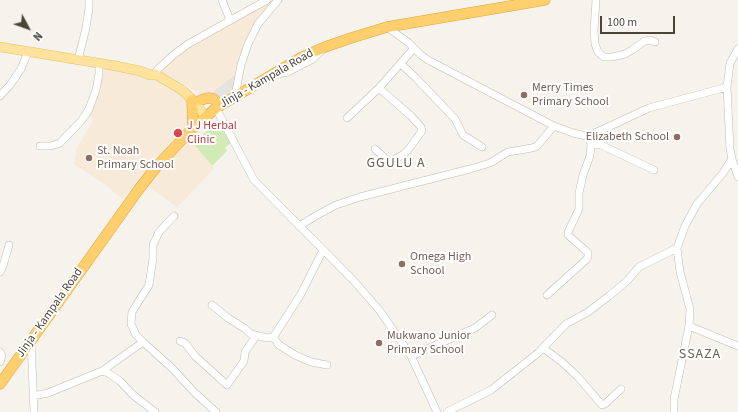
<!DOCTYPE html>
<html>
<head>
<meta charset="utf-8">
<style>
  body { margin:0 }
  #map { position:relative; width:738px; height:412px; overflow:hidden; background:#f6f3ec; font-family:"Source Sans 3",sans-serif }
  canvas { display:block }
  .north { position:absolute; left:8px; top:8px; width:40px; height:40px; -webkit-text-stroke:3px #fff; paint-order:stroke; rotate:131deg; font-size:11px; font-weight:700; line-height:16px; text-align:center; color:#4b4439 }
  .north::after { content:''; display:block; margin:auto; width:14px; height:18px; background:#4b4439; clip-path:polygon(50% 0,100% 100%,50% 72%,0 100%) }
  .scale { position:absolute; left:600px; top:16px; width:75px; height:18px; box-sizing:border-box; border:2px solid #4b4439; border-top:0; padding-left:5px; font-size:12px; line-height:14px; white-space:nowrap; color:#4b4439; -webkit-text-stroke:3px #fff; paint-order:stroke }
</style>
</head>
<body>
<div id="map">
<canvas width="738" height="412"></canvas>
<div class="north">N</div>
<div class="scale">100 m</div>
</div>
<script>
const context = document.querySelector('canvas').getContext('2d');
context.lineJoin = 'round';
function paint(path, color) { context.fillStyle = color; context.fill(path, 'evenodd'); }
const shape = rows => new Path2D(rows.map(r => 'M' + r).join(''));
function trace(path, color, width, dash) { context.strokeStyle = color; context.lineWidth = width; context.lineCap = dash ? 'butt' : 'round'; context.setLineDash(dash || []); context.stroke(path); }
function label(font, color, halo, rows, align = 'center') {
  context.font = font + ' "Source Sans 3",sans-serif'; context.lineWidth = 4; context.setLineDash([]); context.textBaseline = 'middle'; context.strokeStyle = halo; context.fillStyle = color; for (const [text, x, y, turn = 0] of rows) {
    context.save(); context.translate(x, y); context.rotate((+turn || 0) * Math.PI / 180); context.textAlign = isNaN(turn) ? turn : align; if (halo) context.strokeText(text, 0, 0); context.fillText(text, 0, 0); context.restore();
  }
}
paint(shape([
  [267,0,278,0,259,22,239,72,205,98,194,90,157,70,191,43],
  [105,63,135,70,176,86,200,111,194,120,156,158,122,199,104,184,74,164,77,147,91,125,93,118,88,115,93,104],
  [191,135,194,136,198,139,194,143,214,169,177,207,145,184]
]), '#f7ead8');
paint(shape([
  [223,120,234,140,225,148,227,151,212,166,193,143,216,123]
]), '#d2eab5');
paint(shape([
  [239,72,234,90,217,103,205,98]
]), '#e5e3e0');
const minor = shape([
  [222,0,230,20],
  [596,0,594,30,595,44,598,52,604,57,612,57,625,54,632,50,645,41,650,40,655,42],
  [387,27,409,43,421,55,428,60,554,126,573,133,586,136,595,133,649,108,727,87],
  [78,60,86,28,89,8,89,0],
  [401,64,416,78,455,119,463,135,482,147],
  [155,74,157,70,172,56,188,44,267,0],
  [277,74,288,72,313,59,323,49],
  [0,96,10,85,21,69,28,52],
  [235,96,241,65,248,44,258,24,278,0],
  [216,108,254,180,354,281,380,311,411,356,437,412],
  [347,118,379,88],
  [591,145,601,145,654,170],
  [40,146,51,146,60,143,82,120,89,109,96,90,99,74,99,63],
  [375,149,389,162,392,161,404,154,408,150,422,131,421,127,411,116,379,88,414,48],
  [732,159,738,177],
  [174,216,159,232,153,245,153,258,149,285,132,312,131,324,136,335,143,342,172,368,194,392,216,412],
  [299,226,319,214,336,205,360,197,470,169,490,163,508,152,532,148,537,146,554,126],
  [323,250,301,294,274,336,274,338,279,345,295,355,311,362,327,365],
  [0,272,3,266,9,245],
  [547,295,586,260,588,257,588,253,585,250,568,235,568,232,579,209,579,193,583,175,590,156,591,145,589,135],
  [212,305,228,318,244,328,251,334,267,338,274,336],
  [689,326,738,346],
  [31,341,34,412],
  [180,341,185,343,195,356,227,385,244,361,245,352,256,336],
  [543,348,562,362,578,377,602,405,605,404,621,389],
  [0,352,2,356,0,362],
  [411,356,475,328,492,315],
  [102,371,143,342],
  [33,396,48,393,102,371,108,373,120,381,132,394,155,412],
  [447,412,491,390,538,353,566,324,588,312,609,296,627,281,639,267,677,248],
  [674,412,674,399,689,326,690,309,680,272,677,248,685,226,697,204,723,173,732,159,730,149,727,87,730,63,738,49]
]);
const major = shape([
  [0,47,116,66,140,71,150,75,155,74,182,90,197,104,205,117]
]);
const highway = shape([
  [192,100,193,128],
  [201,100,208,98,214,99,220,106],
  [0,384,139,189,157,166,193,128,216,108,302,57,325,47,351,38,387,27,545,0]
]);
trace(minor, '#c2bbae', 8);
trace(major, '#e6c16a', 10);
trace(highway, '#e0a43c', 11);
trace(minor, '#fff', 7);
trace(major, '#ffe39c', 9);
trace(highway, '#ffcf6e', 10);
for (const [x, y, r, color] of [
  [524,95,4,"#8d6e63"],
  [178,133,5,"#e0444e"],
  [677,137,4,"#8d6e63"],
  [89,158,4,"#8d6e63"],
  [402,264,4,"#8d6e63"],
  [379,343,4,"#8d6e63"]
]) { const dot = new Path2D(); dot.arc(x, y, r, 0, 2 * Math.PI); context.fillStyle = color; context.fill(dot); trace(dot, '#fff', 1.5); }
label('12px', '#4b4439', '#fff', [
  ["Jinja - Kampala Road",267,79,-30],
  ["Jinja - Kampala Road",50,313,-55]
]);
label('12px', '#785e54', '#fff', [
  ["Merry Times",532,88],
  ["Primary School",532,102],
  ["Elizabeth School",669,137,"right"],
  ["St. Noah",97,151],
  ["Primary School",97,165],
  ["Omega High",410,257],
  ["School",410,271],
  ["Mukwano Junior",387,336],
  ["Primary School",387,350]
], 'left');
label('12px', '#be3a42', '#fff', [
  ["J J Herbal",187,126],
  ["Clinic",187,140]
], 'left');
context.letterSpacing = '1px';
label('14px', '#6e6250', '#fff', [
  ["GGULU A",396,164],
  ["SSAZA",700,355]
]);
context.letterSpacing = '0px';
</script>
</body>
</html>
